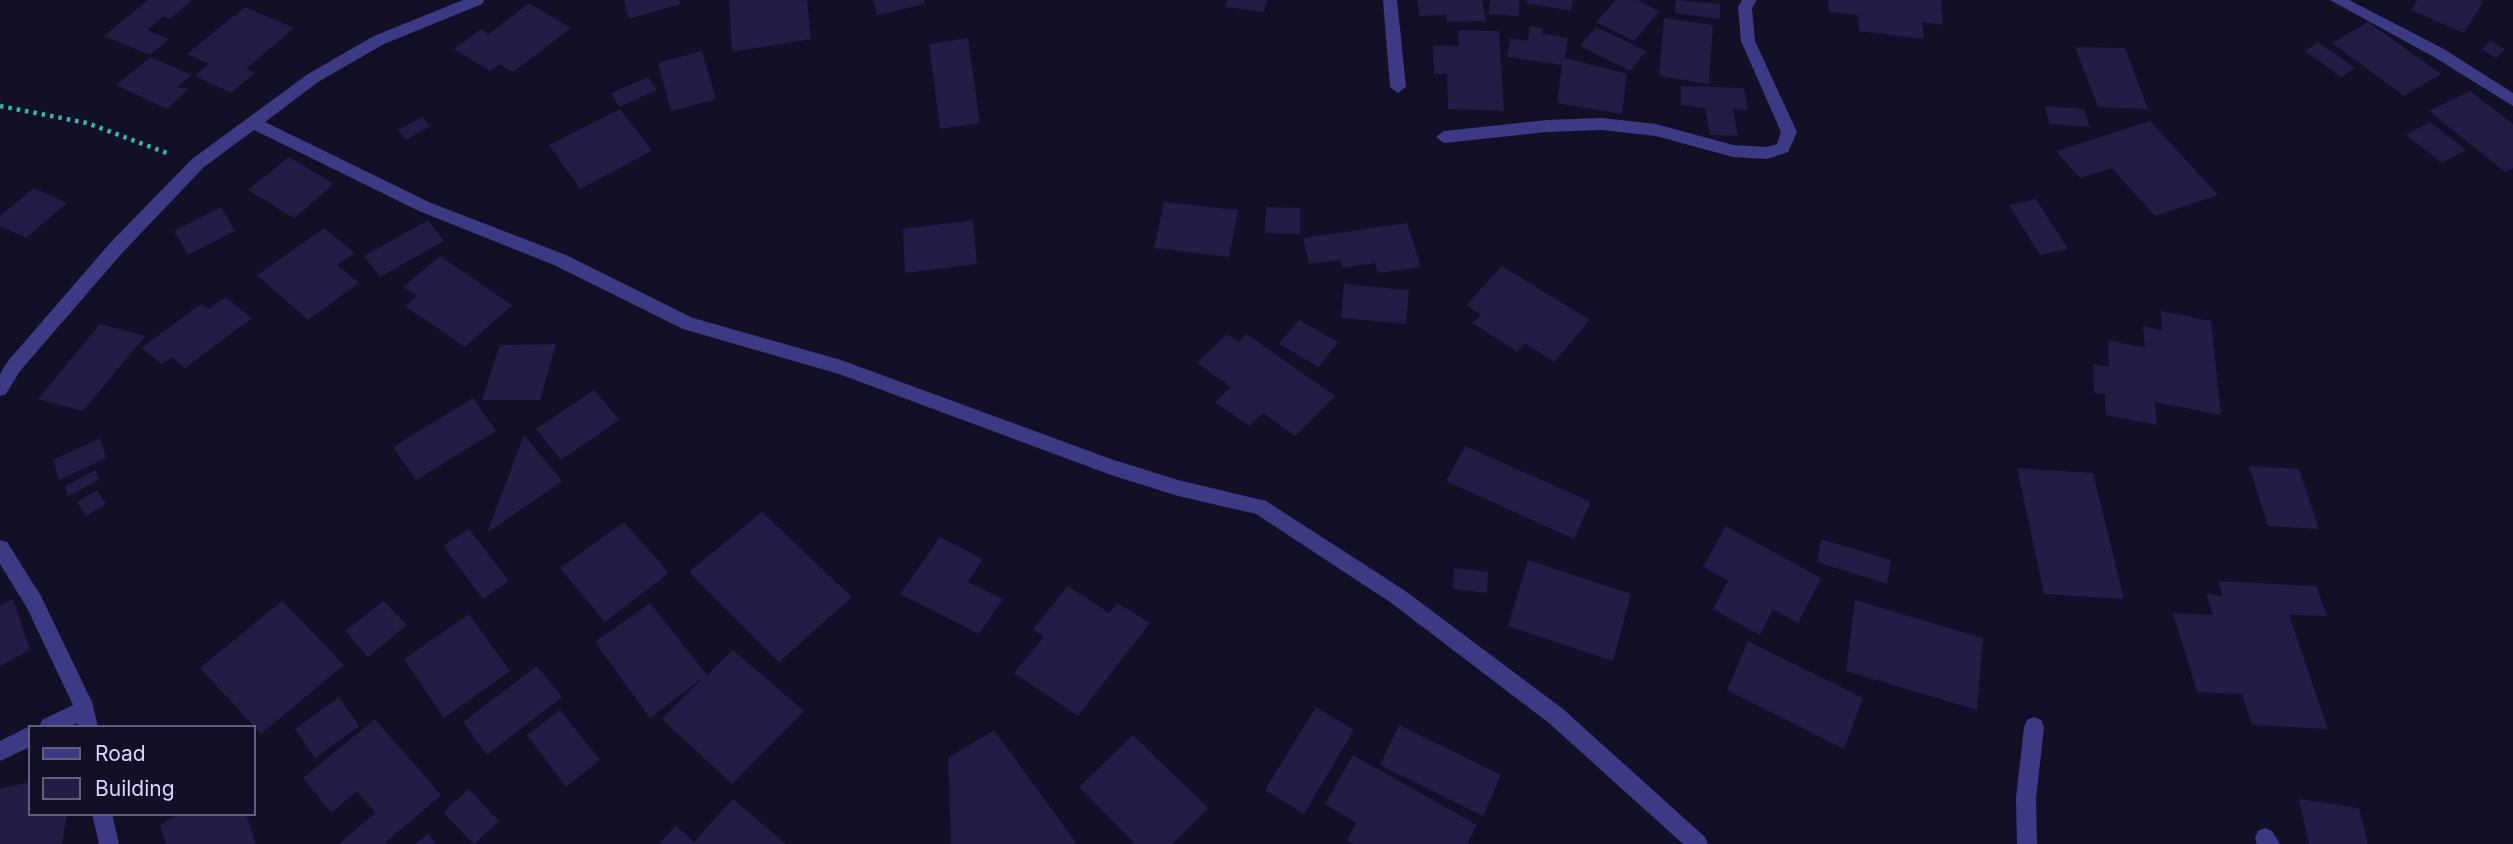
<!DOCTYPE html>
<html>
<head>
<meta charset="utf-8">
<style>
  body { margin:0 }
  #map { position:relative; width:2513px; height:844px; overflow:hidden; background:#130f26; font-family:Inter,sans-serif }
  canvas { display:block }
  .legend { position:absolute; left:28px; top:725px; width:228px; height:91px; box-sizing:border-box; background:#130f26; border:2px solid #625e7d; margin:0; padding:9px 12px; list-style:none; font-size:21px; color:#d9d4ff }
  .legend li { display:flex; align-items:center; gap:14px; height:35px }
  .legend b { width:35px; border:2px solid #625e7d }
</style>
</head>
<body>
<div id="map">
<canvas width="2513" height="844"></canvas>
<ul class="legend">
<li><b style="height:9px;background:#3d3a85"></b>Road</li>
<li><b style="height:19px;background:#241b47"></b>Building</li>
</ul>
</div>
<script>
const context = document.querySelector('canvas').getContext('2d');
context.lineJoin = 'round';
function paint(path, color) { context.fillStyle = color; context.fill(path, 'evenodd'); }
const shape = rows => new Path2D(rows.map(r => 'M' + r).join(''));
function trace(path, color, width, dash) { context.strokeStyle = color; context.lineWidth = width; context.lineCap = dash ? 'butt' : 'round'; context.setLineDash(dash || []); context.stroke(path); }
paint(shape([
  [148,0,192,0,170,19,164,16,147,30,169,39,150,55,104,36],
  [624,0,679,0,680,4,629,19],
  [729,0,807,0,811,39,732,52],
  [873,0,924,0,925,4,877,15],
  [1227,0,1267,0,1264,12,1225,7],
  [1417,0,1482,0,1486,21,1447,22,1446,15,1420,16],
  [1490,0,1519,0,1519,16,1489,14],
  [1527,0,1573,0,1571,11,1527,3],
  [1616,0,1637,0,1659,11,1634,41,1596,22],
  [1676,0,1720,4,1720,19,1675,13],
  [1828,0,1941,0,1943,25,1922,22,1924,39,1859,31,1858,15,1829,12],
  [2417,0,2479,0,2483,2,2464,33,2411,10],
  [529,3,571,28,513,72,499,64,490,71,454,49,481,29,489,34],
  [245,7,294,28,246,69,255,73,231,93,195,76,209,64,187,54],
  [1664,18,1713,25,1709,84,1659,76],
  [2368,22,2441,74,2404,96,2332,43],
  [1530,26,1543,28,1542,34,1568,38,1565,58,1627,74,1622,114,1557,103,1562,65,1507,57,1510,38,1528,41],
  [1596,27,1646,51,1630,71,1580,46],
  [1458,30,1499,31,1504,111,1448,109,1447,74,1434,74,1433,45,1459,46],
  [968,38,980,123,940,129,929,44],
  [2490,41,2505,49,2496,58,2481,49],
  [2318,42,2355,68,2341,77,2305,51],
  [2075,47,2125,48,2148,109,2098,107],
  [702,51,716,99,671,111,658,63],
  [151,57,191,75,177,87,189,89,167,109,116,85],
  [648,77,657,90,619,107,611,93],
  [1681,86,1744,88,1748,110,1733,109,1738,136,1710,135,1705,108,1681,105],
  [2470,91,2513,124,2513,168,2505,172,2429,111],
  [2044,106,2084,109,2090,127,2050,124],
  [620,109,652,151,580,189,549,145],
  [422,117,430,126,406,140,398,130],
  [2150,121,2218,195,2155,216,2112,168,2080,178,2056,151],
  [2430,122,2466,150,2442,163,2406,135],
  [289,157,334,184,294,218,248,190],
  [34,188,67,203,26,238,0,226,0,216],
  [2036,199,2068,249,2040,255,2009,205],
  [1164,202,1238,210,1229,257,1154,248],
  [221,207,235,231,188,255,174,231],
  [1266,207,1300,208,1300,234,1265,233],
  [428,220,444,241,380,277,364,256],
  [973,220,977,264,905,273,903,229],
  [1407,223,1421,267,1378,273,1375,263,1343,268,1340,260,1309,264,1303,238],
  [324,228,355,253,337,265,359,283,308,320,257,275],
  [440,256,512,305,465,347,405,306,417,296,403,287],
  [1502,266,1590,320,1554,362,1525,343,1517,352,1473,323,1481,315,1466,305],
  [1344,284,1409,290,1406,324,1341,318],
  [225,297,252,318,185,368,172,357,162,364,141,348,201,304,209,309],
  [2161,311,2211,321,2221,415,2155,402,2157,425,2106,415,2105,394,2094,393,2093,364,2109,367,2108,340,2145,348,2143,326,2162,330],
  [1299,320,1338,342,1319,367,1279,344],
  [100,324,145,336,83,411,38,399],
  [1227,334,1238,342,1247,334,1335,396,1295,436,1263,413,1249,426,1215,402,1231,387,1197,363],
  [556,344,540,400,482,400,500,345],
  [594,390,619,420,561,460,536,429],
  [473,398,496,431,416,480,393,447],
  [524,435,562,481,487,533],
  [100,438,106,458,59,480,53,460],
  [1465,446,1591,502,1574,539,1446,481],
  [2249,466,2299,469,2319,529,2268,526],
  [2017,468,2093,473,2124,599,2044,594],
  [96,470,99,480,68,496,65,486],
  [97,490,106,504,86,516,77,502],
  [762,512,852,597,779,662,689,572],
  [624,522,669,573,605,622,560,568],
  [1726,526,1821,578,1798,623,1773,609,1760,635,1713,609,1728,581,1703,567],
  [469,529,509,581,483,599,443,546],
  [940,537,983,559,968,582,1003,599,979,634,900,594],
  [1821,539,1891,560,1887,584,1817,562],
  [1528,560,1631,594,1613,661,1508,626],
  [1454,568,1488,572,1487,593,1453,589],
  [2218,581,2316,586,2327,616,2289,615,2328,729,2252,725,2242,694,2197,692,2173,613,2213,615,2206,594,2223,596],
  [1068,586,1109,613,1117,603,1150,623,1078,716,1014,673,1044,637,1033,629],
  [13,599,30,650,0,666,0,606],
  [1855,600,1983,638,1977,710,1846,671],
  [282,601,344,665,261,734,200,668],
  [384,601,407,625,368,657,345,631],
  [650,603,707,675,733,650,804,711,732,784,662,719,704,677,650,718,595,642],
  [469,614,510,671,444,718,404,659],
  [1748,641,1863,698,1844,749,1727,690],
  [537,666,562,697,487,755,463,722],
  [339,697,359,726,315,758,295,729],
  [1316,707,1354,730,1304,814,1265,790],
  [560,710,600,760,566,787,527,735],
  [375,719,441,795,384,844,339,844,375,813,357,791,331,813,303,778],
  [1399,725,1501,775,1483,816,1380,765],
  [994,730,1077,844,951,844,948,758],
  [1133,735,1208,808,1172,844,1135,844,1079,787],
  [1353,755,1477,825,1467,844,1354,844,1347,840,1356,823,1325,804],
  [30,782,30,814,67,814,62,844,0,844,0,789],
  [469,789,499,821,474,844,443,812],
  [733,799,786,844,659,844,676,826,694,842],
  [2299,799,2359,808,2368,844,2309,844],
  [179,814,246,814,256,844,166,844,160,825],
  [428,834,436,844,415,844]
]), '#241b47');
trace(shape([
  [0,106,87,123,167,153]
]), '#2fb8b0', 4.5, [3.5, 5]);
paint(shape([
  [463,0,484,0,482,4,384,44,318,82,265,122,431,203,566,255,693,318,841,360,1111,459,1178,480,1266,501,1404,590,1563,709,1705,837,1708,844,1683,844,1549,723,1390,602,1256,514,1178,496,1111,475,839,374,683,329,554,265,419,211,254,130,204,167,123,252,20,371,6,394,0,396,0,374,8,361,111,242,192,159,308,74,374,36,463,0],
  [1383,0,1397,0,1406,87,1398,93,1390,87,1383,0],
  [1742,0,1757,0,1752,8,1755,41,1797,132,1788,152,1767,159,1733,157,1656,136,1602,130,1547,132,1444,143,1436,137,1444,131,1547,120,1602,118,1656,124,1733,145,1767,147,1777,144,1781,132,1741,41,1738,7,1742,0],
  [2330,0,2349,0,2444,49,2513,93,2513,106,2434,57,2330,0],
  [0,540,7,542,41,596,92,702,98,727,78,727,77,723,70,727,39,727,42,720,73,705,27,608,0,564,0,540],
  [2034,717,2041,720,2044,727,2036,798,2037,844,2017,844,2016,798,2024,727,2027,720,2034,717],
  [30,726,30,747,0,761,0,741,30,726],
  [92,814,112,814,119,844,99,844,92,814],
  [2265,828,2272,831,2280,844,2257,844,2255,838,2258,831,2265,828]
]), '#3d3a85');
</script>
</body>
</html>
